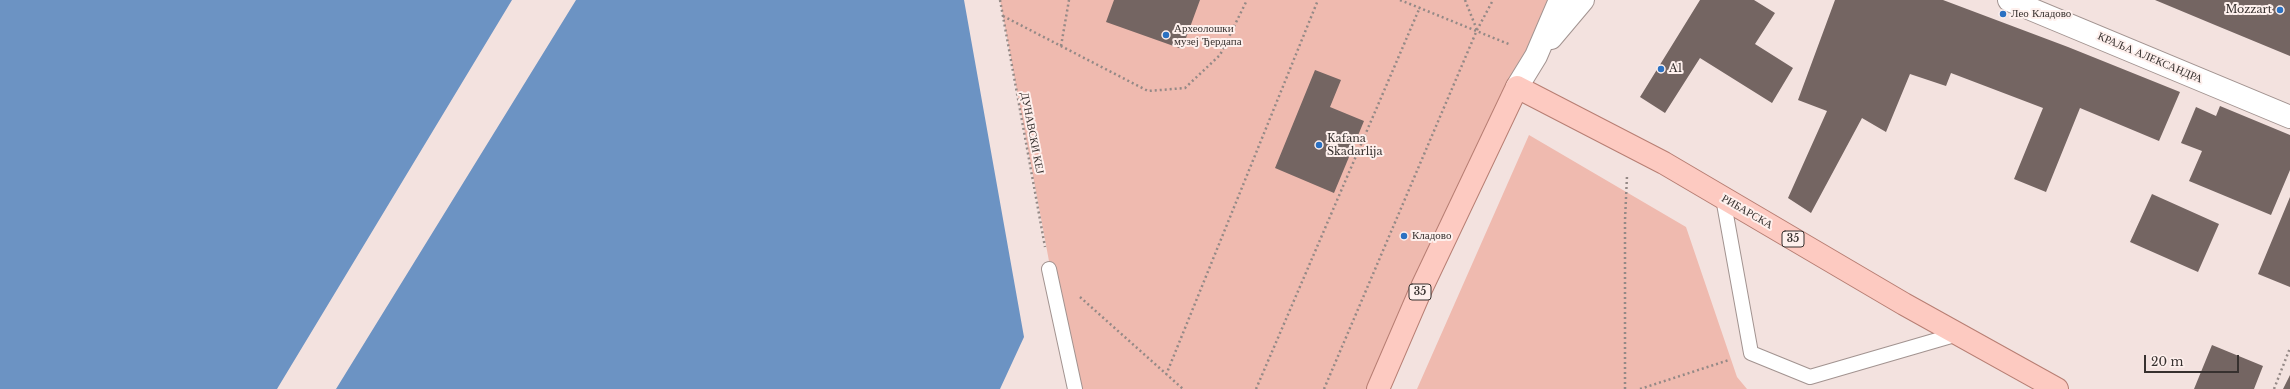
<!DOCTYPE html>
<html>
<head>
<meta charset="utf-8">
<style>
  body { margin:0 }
  #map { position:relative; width:2290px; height:389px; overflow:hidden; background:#f3e2df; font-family:"Libre Baskerville",serif }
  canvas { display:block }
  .scale { position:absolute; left:2144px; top:355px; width:95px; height:18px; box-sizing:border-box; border:2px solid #37312f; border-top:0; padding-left:5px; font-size:12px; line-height:14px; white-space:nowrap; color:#37312f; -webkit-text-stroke:3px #fef0ed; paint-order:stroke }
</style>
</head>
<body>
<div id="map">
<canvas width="2290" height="389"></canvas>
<div class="scale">20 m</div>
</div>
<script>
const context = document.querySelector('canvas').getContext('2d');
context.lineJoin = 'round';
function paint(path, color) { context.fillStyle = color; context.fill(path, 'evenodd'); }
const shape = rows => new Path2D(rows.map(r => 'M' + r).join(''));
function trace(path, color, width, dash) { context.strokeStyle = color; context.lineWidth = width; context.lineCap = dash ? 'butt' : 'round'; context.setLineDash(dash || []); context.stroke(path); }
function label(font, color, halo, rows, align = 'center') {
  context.font = font + ' "Libre Baskerville",serif'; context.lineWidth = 4; context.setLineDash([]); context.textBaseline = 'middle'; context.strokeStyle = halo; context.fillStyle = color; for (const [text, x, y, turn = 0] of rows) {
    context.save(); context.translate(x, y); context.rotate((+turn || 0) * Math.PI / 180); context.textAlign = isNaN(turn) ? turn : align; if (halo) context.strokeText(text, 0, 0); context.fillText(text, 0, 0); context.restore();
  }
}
paint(shape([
  [1000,0,1567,0,1378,389,1073,389],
  [1529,135,1686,227,1737,377,1747,389,1417,389]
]), '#efbaaf');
paint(shape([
  [0,0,512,0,277,389,0,389],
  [576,0,964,0,1024,337,1000,389,336,389]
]), '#6c93c3');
paint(shape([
  [1114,0,1200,0,1182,49,1106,22],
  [1700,0,1754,0,1775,13,1755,44,1793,68,1772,103,1700,58,1665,113,1640,97],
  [1835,0,1943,0,2068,47,2180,92,2159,141,2080,108,2046,192,2014,179,2043,108,1951,73,1946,86,1910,74,1886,132,1862,118,1811,213,1788,198,1827,111,1798,100],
  [2155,0,2290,0,2290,56,2215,25],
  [1315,70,1341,80,1330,107,1364,121,1334,193,1275,168],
  [2220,106,2290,135,2290,170,2271,215,2189,181,2202,151,2181,143,2196,107,2216,116],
  [2152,194,2219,224,2198,272,2130,242],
  [2290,197,2290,287,2258,274],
  [2212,345,2263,366,2254,389,2194,389],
  [2290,375,2290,389,2283,389]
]), '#746562');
const service = shape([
  [1723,198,1751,353,1810,377,1958,334],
  [1049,269,1075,389]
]);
const pedestrian = shape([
  [2009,0,2290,117]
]);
const secondary = shape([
  [1551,38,1583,0],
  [1517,87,1536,56,1560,0]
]);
const primary = shape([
  [1378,389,1422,287,1517,87,1664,163,1904,304,2057,389]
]);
trace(service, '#a29390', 16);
trace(pedestrian, '#a29390', 24);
trace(secondary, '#a29390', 24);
trace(primary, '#b77e73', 24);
trace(shape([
  [1000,0,1045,247],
  [1400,0,1511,45],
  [1465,0,1477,30],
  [1003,16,1148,91,1185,88,1220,55,1247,0],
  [1061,46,1069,0],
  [1080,297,1183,389],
  [1166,375,1318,0],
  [1256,389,1420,7],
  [1324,389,1477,30,1493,0],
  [1625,389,1625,220,1627,176],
  [1640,389,1729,360],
  [2274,389,2290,348]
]), '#948986', 2.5, [2, 3]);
trace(service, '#fff', 14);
trace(pedestrian, '#fff', 22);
trace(secondary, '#fff', 22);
trace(primary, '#fdcac1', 22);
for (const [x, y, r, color] of [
  [2280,10,4,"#2b71c2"],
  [2003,14,4,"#2b71c2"],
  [1166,35,4,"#2b71c2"],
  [1661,69,4,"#2b71c2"],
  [1319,145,4,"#2b71c2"],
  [1404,236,4,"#2b71c2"]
]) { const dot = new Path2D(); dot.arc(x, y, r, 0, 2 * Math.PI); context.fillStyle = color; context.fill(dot); trace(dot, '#fef0ed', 1.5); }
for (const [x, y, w] of [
  [1793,239,22],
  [1420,292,22]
]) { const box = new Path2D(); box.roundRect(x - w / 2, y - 8, w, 16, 3); context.fillStyle = '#fef0ed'; context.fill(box); trace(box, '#37312f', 1); }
label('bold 10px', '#37312f', null, [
  ["35",1793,239],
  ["35",1420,292]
]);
label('11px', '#37312f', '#fef0ed', [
  ["Mozzart",2272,10,"right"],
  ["Лео Кладово",2011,14],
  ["Археолошки",1174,29],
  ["музеј Ђердапа",1174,42],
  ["A1",1669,69],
  ["Kafana",1327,139],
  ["Skadarlija",1327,152],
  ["Кладово",1412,236]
], 'left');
label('11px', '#37312f', '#fef0ed', [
  ["КРАЉА АЛЕКСАНДРА",2150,58,23],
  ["ДУНАВСКИ КЕЈ",1032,133,79],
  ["РИБАРСКА",1747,212,30]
]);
</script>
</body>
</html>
